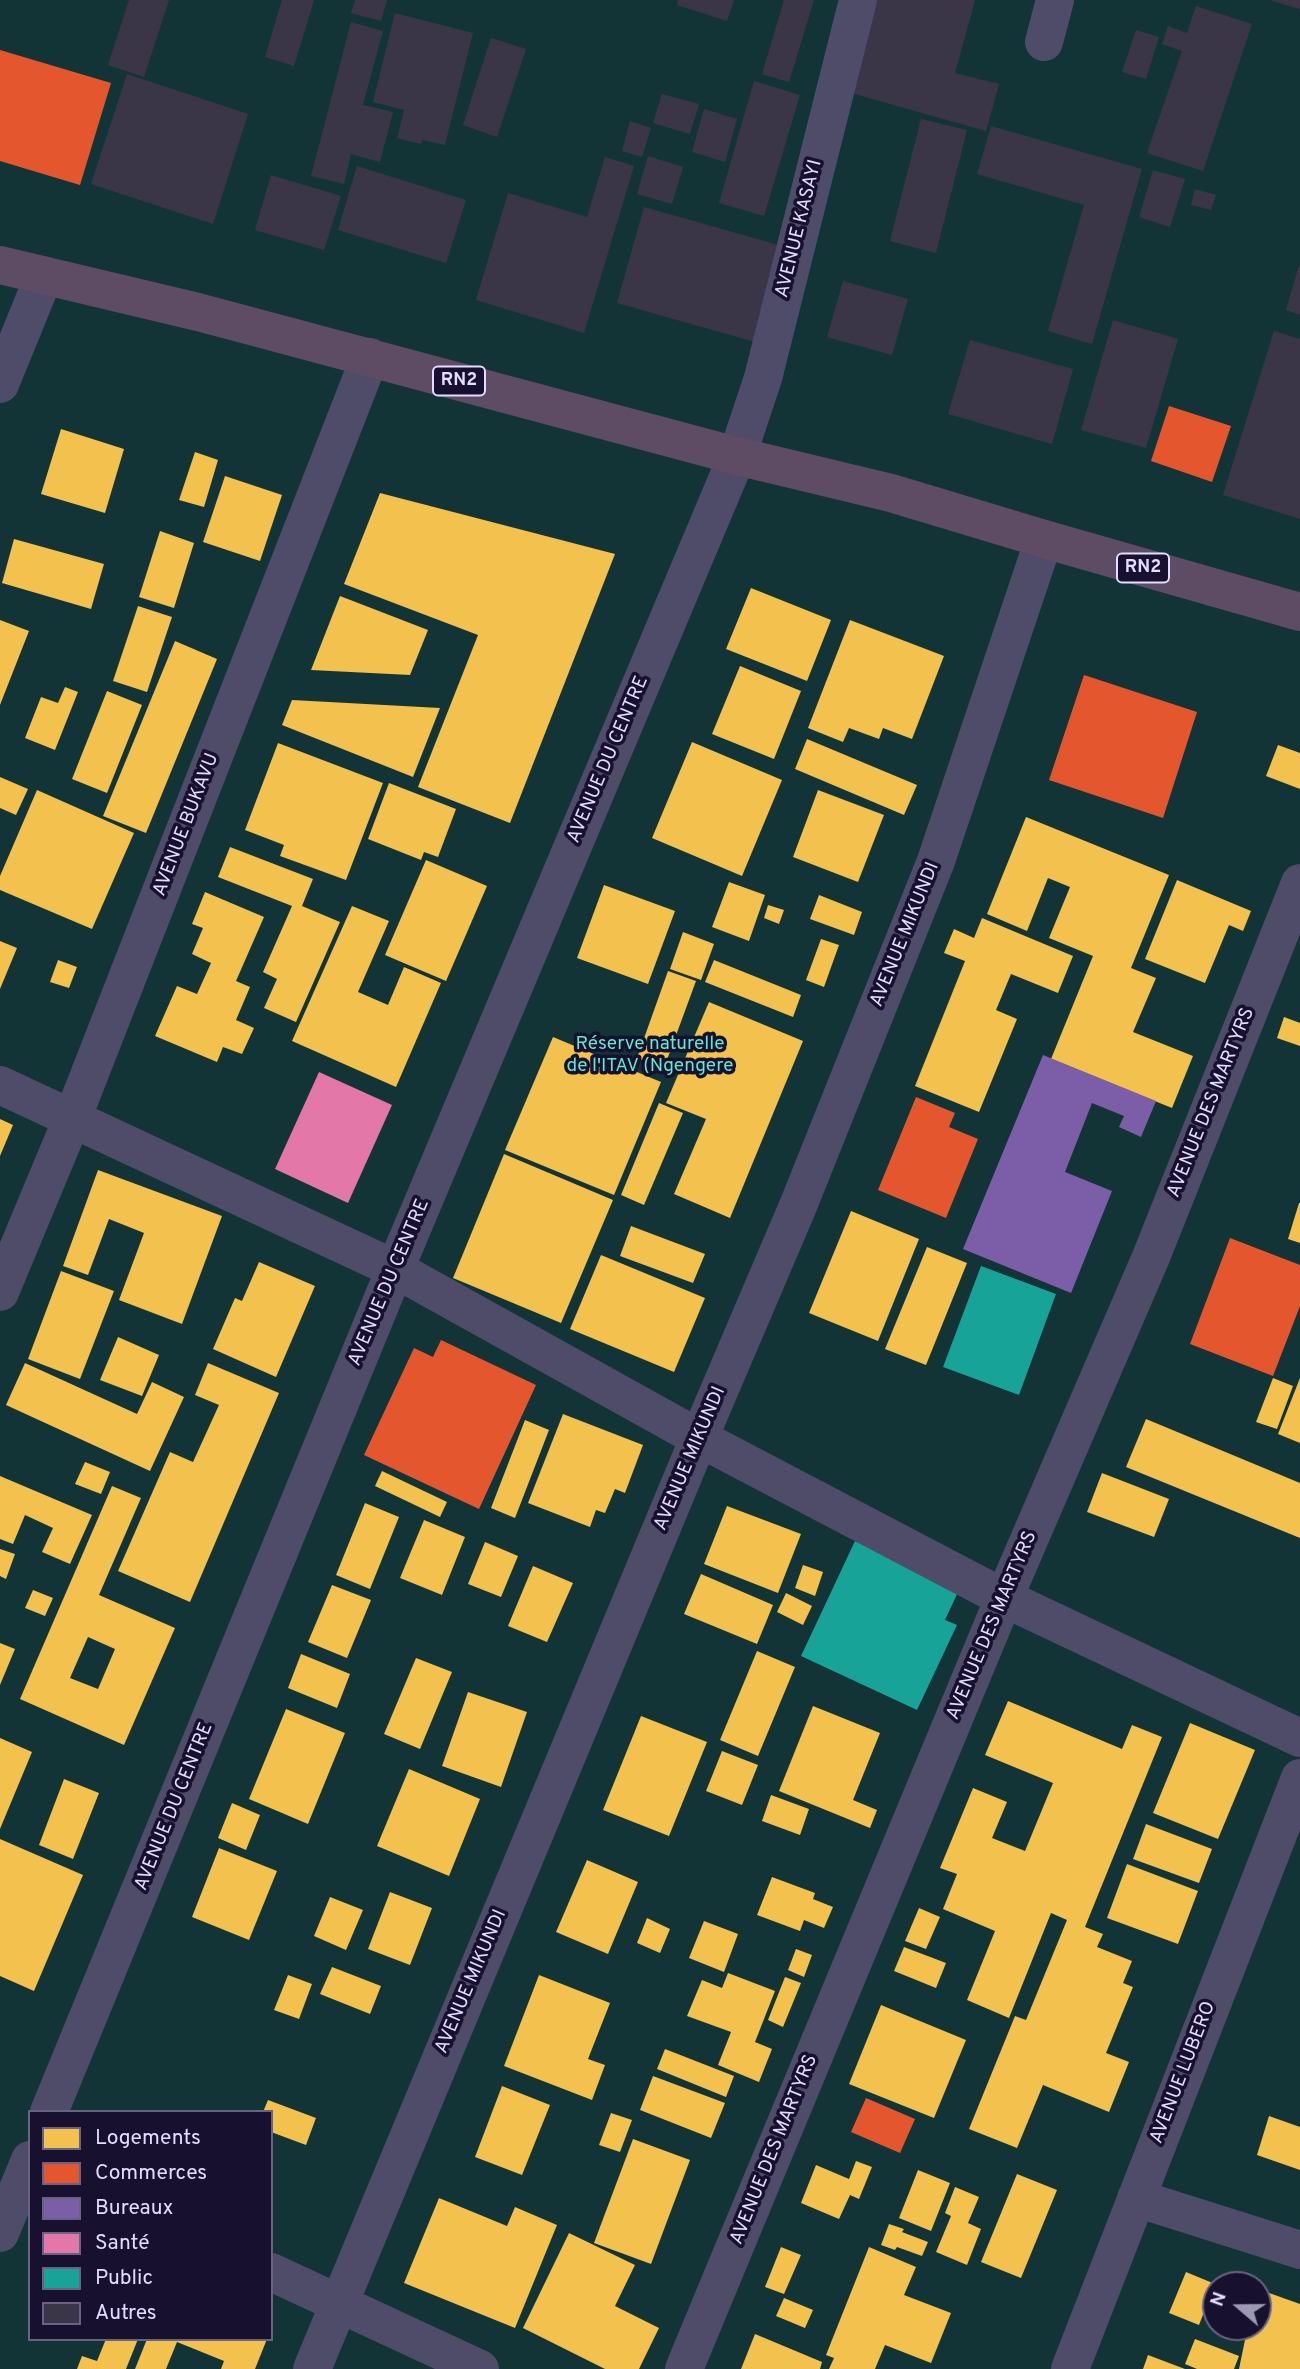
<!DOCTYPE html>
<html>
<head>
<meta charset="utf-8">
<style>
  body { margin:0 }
  #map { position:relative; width:1300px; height:2369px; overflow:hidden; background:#1a1727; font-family:Overpass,sans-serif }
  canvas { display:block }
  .legend { position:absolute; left:28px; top:2110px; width:245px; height:231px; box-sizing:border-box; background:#17102e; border:2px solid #696282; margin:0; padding:9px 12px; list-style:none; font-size:21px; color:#e3ddff }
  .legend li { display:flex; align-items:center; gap:14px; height:35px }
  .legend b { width:35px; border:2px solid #696282 }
  .north { position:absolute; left:1202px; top:2271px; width:70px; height:70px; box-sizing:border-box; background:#17102e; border:2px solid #696282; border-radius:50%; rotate:290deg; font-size:19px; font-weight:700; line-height:28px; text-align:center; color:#e3ddff }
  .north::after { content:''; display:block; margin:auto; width:24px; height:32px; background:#9d98b3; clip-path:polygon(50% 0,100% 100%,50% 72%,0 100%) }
</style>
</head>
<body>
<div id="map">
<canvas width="1300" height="2369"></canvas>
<ul class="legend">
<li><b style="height:19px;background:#f2c14e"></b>Logements</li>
<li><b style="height:19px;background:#e4572e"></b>Commerces</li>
<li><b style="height:19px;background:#7b5ea7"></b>Bureaux</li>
<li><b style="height:19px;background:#e377a8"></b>Santé</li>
<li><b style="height:19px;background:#17a398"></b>Public</li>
<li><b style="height:19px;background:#3a3648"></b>Autres</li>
</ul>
<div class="north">N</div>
</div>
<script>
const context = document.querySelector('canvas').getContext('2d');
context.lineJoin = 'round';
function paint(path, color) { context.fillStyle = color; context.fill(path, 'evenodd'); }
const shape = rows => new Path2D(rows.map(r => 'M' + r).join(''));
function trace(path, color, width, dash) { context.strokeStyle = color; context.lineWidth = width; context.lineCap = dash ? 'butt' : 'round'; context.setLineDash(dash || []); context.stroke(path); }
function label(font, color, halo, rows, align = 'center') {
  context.font = font + ' Overpass,sans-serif'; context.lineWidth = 7; context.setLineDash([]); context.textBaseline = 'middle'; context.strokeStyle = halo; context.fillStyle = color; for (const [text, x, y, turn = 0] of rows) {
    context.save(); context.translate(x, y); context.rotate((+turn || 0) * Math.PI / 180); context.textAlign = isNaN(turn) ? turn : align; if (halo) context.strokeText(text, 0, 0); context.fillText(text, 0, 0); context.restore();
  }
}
paint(shape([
  [0,0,1300,0,1300,2369,0,2369],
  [30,2112,271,2112,271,2339,30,2339],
  [1216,2285,1258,2285,1258,2327,1216,2327]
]), '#133437');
paint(shape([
  [61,429,124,449,105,513,41,494],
  [195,452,218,460,204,507,179,500],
  [225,476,282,495,260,561,203,542],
  [380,493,615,554,510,823,418,787,478,635,344,584],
  [160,531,194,543,174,608,139,597],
  [14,539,104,564,91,609,2,583],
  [751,588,831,620,807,681,726,649],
  [340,596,428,630,410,675,311,670],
  [138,606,172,617,147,692,113,681],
  [0,620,29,631,0,705],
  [850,620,944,656,912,739,883,728,879,739,849,728,843,742,808,728],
  [175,641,217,659,146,833,103,816],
  [740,666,801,691,774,759,712,734],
  [65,687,78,692,55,750,25,738,41,697,58,703],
  [107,691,142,705,107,793,72,779],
  [292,700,440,708,413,777,282,725],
  [807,739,917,785,904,815,795,769],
  [692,742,782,780,742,876,652,838],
  [278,743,383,783,346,880,280,856,284,845,245,830],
  [1278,745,1300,753,1300,789,1266,776],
  [0,777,28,789,16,815,0,808],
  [389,783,456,809,438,857,424,852,421,860,368,839],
  [37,790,134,833,92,929,0,890,0,876],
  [818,790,884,815,858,882,793,857],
  [1026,817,1169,875,1131,968,1156,978,1133,1032,1193,1056,1172,1108,1051,1059,1093,956,1049,938,1070,887,1048,878,1027,931,987,914],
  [230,847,313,879,302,906,340,922,296,1022,264,1008,277,979,263,972,292,906,218,877],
  [426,860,487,886,446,981,385,955],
  [1177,880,1251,911,1243,931,1229,925,1205,983,1145,959],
  [729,882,765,895,749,941,712,927],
  [604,885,675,911,648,984,577,958],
  [205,892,264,917,236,981,250,987,236,1020,254,1028,242,1054,223,1047,217,1062,155,1036,177,986,197,994,211,963,192,954,203,928,192,924],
  [819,895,862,912,854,935,810,919],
  [768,905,784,910,779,924,764,918],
  [352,906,389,921,358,992,388,1005,404,967,441,983,396,1087,292,1041],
  [982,918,1073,956,1058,993,1011,974,996,1010,1017,1019,979,1112,915,1086,965,961,944,953,954,929,974,938],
  [683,932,714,944,701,980,670,969],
  [821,939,839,945,824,987,806,980],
  [0,941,17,948,0,989],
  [58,960,77,967,69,988,50,982],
  [714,960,801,995,793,1017,705,982],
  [668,971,696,981,664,1068,637,1058],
  [709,1002,803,1041,730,1218,674,1194,706,1119,666,1103],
  [1284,1017,1300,1023,1300,1046,1277,1038],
  [553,1037,661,1082,614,1195,505,1150],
  [659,1103,683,1113,644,1205,621,1195],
  [0,1119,13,1125,0,1156],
  [504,1154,613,1200,561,1323,453,1278],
  [98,1170,222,1216,182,1324,119,1300,144,1233,109,1219,88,1275,63,1266],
  [1299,1203,1300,1203,1300,1243,1288,1239],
  [851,1211,919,1239,878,1341,809,1313],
  [631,1226,705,1254,693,1283,620,1256],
  [927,1247,967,1263,926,1365,885,1349],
  [601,1255,705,1298,674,1372,570,1329],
  [259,1262,315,1286,276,1377,213,1349,235,1298,242,1301],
  [61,1271,114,1291,80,1379,28,1359],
  [118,1337,159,1355,142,1396,100,1380],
  [25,1363,137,1414,152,1382,184,1397,150,1471,6,1405],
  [208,1363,279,1393,190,1602,118,1571,170,1452,193,1462,219,1405,195,1395],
  [1273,1378,1293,1386,1277,1429,1256,1422],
  [1300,1378,1300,1443,1278,1434],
  [563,1414,643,1445,625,1493,615,1489,605,1513,596,1510,590,1527,528,1503],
  [1146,1419,1300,1483,1300,1538,1126,1467],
  [525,1420,549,1430,515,1518,491,1508],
  [85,1462,110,1472,101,1494,75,1484],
  [382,1471,447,1502,440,1517,375,1486],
  [1102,1473,1169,1499,1154,1537,1087,1512],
  [0,1476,92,1515,70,1564,42,1552,53,1528,25,1515,13,1544,0,1539],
  [112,1486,141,1498,99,1595,175,1628,124,1745,20,1699],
  [88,1637,115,1649,98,1689,70,1678],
  [365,1503,399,1517,370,1589,336,1575],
  [727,1506,801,1534,778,1593,704,1564],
  [424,1520,465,1537,442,1595,400,1578],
  [485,1542,518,1556,501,1597,468,1584],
  [0,1549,15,1554,6,1579,0,1576],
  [803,1565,823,1572,815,1596,795,1588],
  [533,1566,573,1583,547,1642,508,1626],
  [701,1574,773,1605,757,1644,684,1614],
  [332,1585,371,1600,347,1658,308,1642],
  [33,1590,53,1598,45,1616,25,1608],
  [786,1593,812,1606,803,1625,777,1612],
  [0,1643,15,1649,0,1685],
  [757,1651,795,1667,758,1756,720,1740],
  [301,1654,350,1674,337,1708,288,1688],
  [416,1658,452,1672,420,1749,384,1734],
  [468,1692,527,1712,501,1787,442,1766],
  [1008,1701,1122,1749,1132,1725,1162,1737,1085,1927,1103,1934,1097,1947,1132,1961,1123,1983,1133,1987,1106,2053,1129,2062,1109,2112,1043,2085,1017,2148,969,2129,1015,2016,1026,2020,1067,1920,1051,1913,1009,2018,967,2000,995,1931,943,1909,957,1874,940,1868,973,1788,1007,1802,992,1838,1025,1851,1053,1783,985,1755],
  [813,1706,880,1733,853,1800,877,1810,870,1828,779,1791],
  [286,1709,345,1733,308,1824,249,1799],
  [641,1716,707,1742,669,1836,603,1810],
  [1190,1723,1255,1750,1218,1839,1153,1813],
  [0,1738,32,1752,0,1829],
  [722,1751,758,1765,742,1805,706,1791],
  [409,1769,480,1799,449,1876,377,1846],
  [64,1779,99,1793,73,1859,39,1845],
  [771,1795,809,1809,800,1835,762,1821],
  [232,1803,260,1815,246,1850,218,1838],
  [1146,1824,1212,1849,1199,1883,1133,1859],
  [0,1839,83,1875,34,1991,0,1976],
  [219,1848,277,1871,249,1940,192,1917],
  [587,1860,638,1882,608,1954,556,1932],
  [1127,1864,1198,1891,1178,1944,1107,1918],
  [772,1877,815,1893,813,1899,833,1907,824,1928,804,1920,800,1931,757,1915],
  [390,1892,432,1908,410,1965,368,1949],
  [330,1897,363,1910,346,1950,314,1936],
  [919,1908,940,1917,926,1949,905,1941],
  [647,1918,670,1929,660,1953,637,1943],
  [704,1921,738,1934,724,1972,689,1958],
  [904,1947,946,1963,936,1988,894,1971],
  [796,1949,812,1955,804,1977,788,1970],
  [332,1967,381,1986,370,2014,320,1994],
  [728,1973,775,1991,755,2042,772,2049,759,2082,718,2065,731,2032,687,2016,702,1980,722,1988],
  [288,1975,312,1984,299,2019,274,2010],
  [539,1975,610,2003,588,2059,605,2065,592,2100,504,2066],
  [785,1977,801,1983,783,2027,768,2020],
  [881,2005,966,2040,934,2118,849,2084],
  [665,2049,734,2076,726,2097,657,2069],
  [653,2076,725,2103,711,2138,640,2110],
  [502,2086,550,2105,522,2175,475,2157],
  [268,2100,316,2118,306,2145,271,2132,271,2112,263,2112],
  [611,2113,632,2120,620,2152,599,2145],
  [1269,2116,1300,2127,1300,2170,1257,2155],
  [633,2139,690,2160,651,2264,594,2243],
  [856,2161,872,2167,859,2199,850,2195,839,2219,801,2203,816,2165,849,2179],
  [918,2170,950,2183,931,2231,899,2218],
  [1017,2174,1057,2190,1021,2278,981,2262],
  [955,2187,979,2197,968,2223,981,2229,967,2265,936,2252,951,2216,945,2213],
  [439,2198,507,2226,515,2207,557,2225,515,2328,404,2283],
  [889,2224,904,2229,902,2232,928,2242,922,2256,897,2247,895,2250,881,2245],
  [569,2233,635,2265,615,2306,659,2328,639,2369,605,2369,523,2328],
  [781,2247,801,2255,784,2294,765,2287],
  [869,2247,916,2267,904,2295,951,2313,931,2363,885,2345,875,2369,829,2369,834,2358,826,2355],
  [1186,2272,1215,2284,1199,2325,1169,2313],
  [1258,2289,1300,2304,1300,2369,1239,2369,1246,2335,1224,2327,1258,2327],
  [784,2298,813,2310,805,2328,776,2316],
  [755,2334,822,2362,820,2369,741,2369],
  [106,2339,138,2339,126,2369,77,2369,82,2356,97,2361],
  [147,2339,267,2339,255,2369,221,2369,224,2361,177,2342,166,2369,135,2369],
  [1195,2339,1239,2356,1234,2369,1197,2369,1185,2364],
  [1148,2355,1185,2369,1143,2369]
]), '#f2c14e');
paint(shape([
  [0,50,111,83,80,185,0,161],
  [1169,406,1231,426,1212,482,1151,461],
  [1084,675,1197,712,1163,818,1049,780],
  [916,1097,955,1113,949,1127,978,1139,946,1218,878,1190],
  [1230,1238,1300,1265,1300,1306,1273,1376,1190,1344],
  [441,1340,536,1385,479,1509,364,1455,414,1348,433,1357],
  [866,2098,915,2119,900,2153,851,2132]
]), '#e4572e');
paint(shape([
  [1043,1055,1156,1101,1141,1137,1119,1127,1124,1116,1092,1103,1065,1172,1112,1191,1071,1293,963,1249]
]), '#7b5ea7');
paint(shape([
  [319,1072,392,1105,348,1203,275,1169]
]), '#e377a8');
paint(shape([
  [981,1266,1056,1294,1019,1395,943,1367],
  [855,1541,959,1590,945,1620,957,1625,917,1710,801,1656]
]), '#17a398');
paint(shape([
  [129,0,169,0,144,77,108,65],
  [282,0,314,0,294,66,265,57],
  [355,0,387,0,381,21,351,13],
  [678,0,734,0,727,21,677,5],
  [784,0,814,0,789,82,762,74],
  [877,0,975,0,955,73,999,84,986,131,851,93],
  [1272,0,1300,0,1300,9,1272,1],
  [1196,6,1252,24,1203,171,1147,153,1182,51,1162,44,1168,26,1187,33],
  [395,13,473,33,445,145,422,140,421,144,397,138,404,110,373,102],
  [351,22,383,31,363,105,393,112,380,162,351,154,344,184,311,176],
  [1136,30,1159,37,1146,79,1122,72],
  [491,38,526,49,497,137,463,125],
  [127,74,248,114,213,224,91,184],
  [754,81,800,95,764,216,719,203],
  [662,94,699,104,690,134,653,123],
  [704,109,737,119,725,162,692,152],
  [921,119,967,130,936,253,890,241],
  [630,121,651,128,642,157,622,151],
  [991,126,1142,169,1092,344,1048,331,1084,205,977,174],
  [648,156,683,167,672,204,637,194],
  [605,157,634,166,584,333,476,300,508,193,587,217],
  [357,166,466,200,446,263,338,230],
  [1153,170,1185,179,1170,227,1139,217],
  [271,175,341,196,324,250,255,230],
  [1195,189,1216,195,1211,210,1191,205],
  [644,207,782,246,755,342,617,303],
  [1299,265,1300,265,1300,315,1286,310],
  [843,281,908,299,892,355,827,337],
  [1113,320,1178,339,1146,448,1081,430],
  [1274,331,1300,339,1300,519,1223,495],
  [970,340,1073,369,1052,444,948,414]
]), '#3a3648');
trace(shape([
  [1044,42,1055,0],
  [0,384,44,276],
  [0,1085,395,1269,699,1438,1004,1598,1300,1738],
  [0,1292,72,1119,370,357],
  [49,2112,395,1269,737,456,763,378,858,0],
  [1136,2198,1300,2250],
  [0,2233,30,2160],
  [271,2272,480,2369],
  [312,2369,699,1438,798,1206,936,861,1044,539],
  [684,2369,1004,1598,1151,1257,1300,883],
  [1070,2369,1300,1778]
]), '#4e4c68', 38);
trace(shape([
  [0,265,198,312,737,456,891,493,1044,539,1300,612]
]), '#5e4b64', 38);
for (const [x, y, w] of [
  [459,381,52],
  [1143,568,52]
]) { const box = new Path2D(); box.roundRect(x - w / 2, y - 14.5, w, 29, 5); context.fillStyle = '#17102e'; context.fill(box); trace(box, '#e3ddff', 2); }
label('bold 18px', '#e3ddff', null, [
  ["RN2",459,381],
  ["RN2",1143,568]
]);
label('19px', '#e3ddff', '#17102e', [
  ["AVENUE KASAYI",800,229,-76],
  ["AVENUE DU CENTRE",609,760,-67],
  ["AVENUE BUKAVU",187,825,-69],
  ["AVENUE MIKUNDI",906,935,-68],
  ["AVENUE DES MARTYRS",1212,1103,-68],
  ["AVENUE DU CENTRE",390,1283,-67],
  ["AVENUE MIKUNDI",691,1459,-67],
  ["AVENUE DES MARTYRS",993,1626,-67],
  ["AVENUE DU CENTRE",175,1807,-68],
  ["AVENUE MIKUNDI",472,1982,-67],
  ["AVENUE LUBERO",1184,2073,-69],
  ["AVENUE DES MARTYRS",775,2150,-68]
]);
label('19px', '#5fe9cd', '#17102e', [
  ["Réserve naturelle",650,1045],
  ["de l'ITAV (Ngengere",650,1067]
]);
</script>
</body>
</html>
